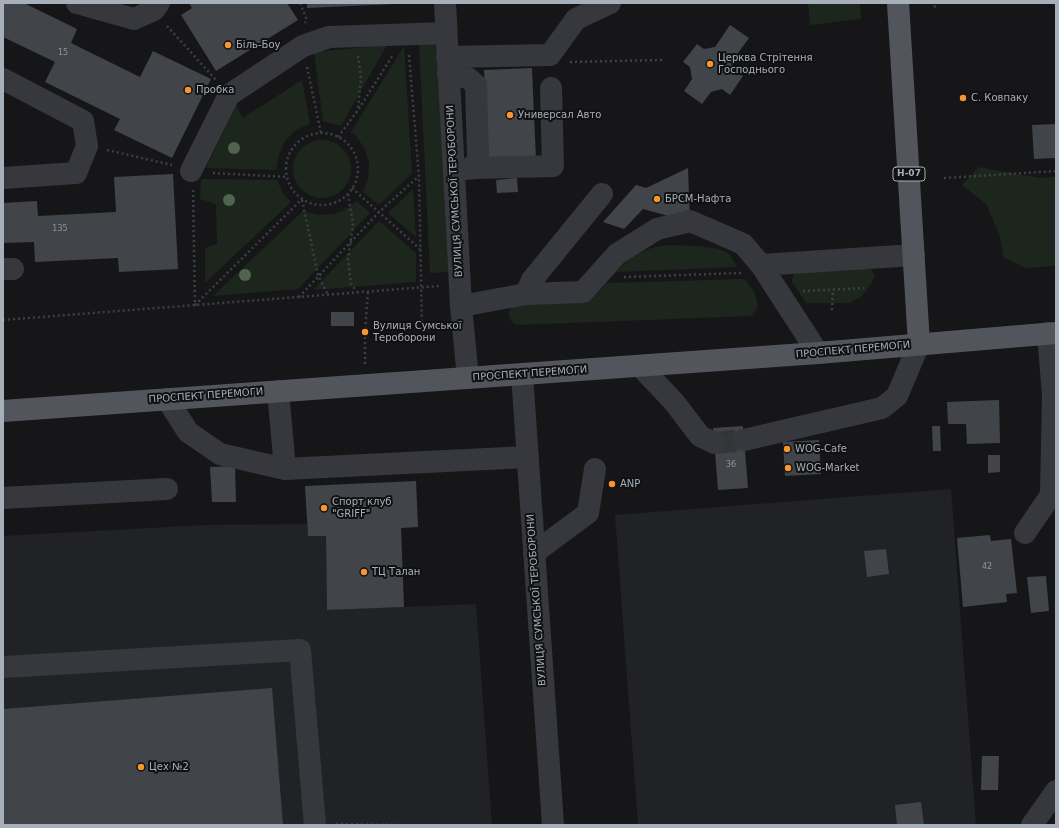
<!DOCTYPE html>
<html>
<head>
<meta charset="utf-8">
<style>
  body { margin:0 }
  #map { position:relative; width:1059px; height:828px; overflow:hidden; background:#161618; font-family:"DejaVu Sans",sans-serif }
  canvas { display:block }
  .frame { position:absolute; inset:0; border:4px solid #a7afb8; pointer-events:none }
</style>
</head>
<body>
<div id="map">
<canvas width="1059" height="828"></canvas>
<div class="frame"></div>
</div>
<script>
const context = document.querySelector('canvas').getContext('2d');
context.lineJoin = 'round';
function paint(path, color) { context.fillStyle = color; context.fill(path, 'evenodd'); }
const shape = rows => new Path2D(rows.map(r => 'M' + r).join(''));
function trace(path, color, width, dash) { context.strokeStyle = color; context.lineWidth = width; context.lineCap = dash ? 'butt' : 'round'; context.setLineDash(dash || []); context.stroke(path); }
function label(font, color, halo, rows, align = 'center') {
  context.font = font + ' "DejaVu Sans",sans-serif'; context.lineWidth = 4; context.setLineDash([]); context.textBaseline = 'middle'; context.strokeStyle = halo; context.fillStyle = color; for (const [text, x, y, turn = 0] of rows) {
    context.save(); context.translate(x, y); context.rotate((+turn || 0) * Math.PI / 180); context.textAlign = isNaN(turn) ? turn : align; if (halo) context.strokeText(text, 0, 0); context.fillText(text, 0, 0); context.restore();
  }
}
paint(shape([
  [951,489,976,825,638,825,615,515],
  [307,524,308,536,326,536,327,610,476,604,492,825,3,825,3,536,205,525]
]), '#212225');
paint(shape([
  [808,3,860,3,861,19,810,25],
  [437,43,448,272,430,273,419,44],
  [387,45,341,126,323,121,314,52],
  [404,46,412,173,379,205,363,192,368,179,369,163,365,149,356,136,351,132],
  [302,80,310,123,295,131,285,141,279,154,276,170,206,168,236,106,243,118],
  '293 169a29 29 0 1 1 58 0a29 29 0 1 1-58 0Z',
  [979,167,1040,178,1056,177,1056,266,1025,268,1003,257,1000,236,986,204,962,185],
  [201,179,277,180,284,195,291,202,205,283,205,248,217,244,216,204,200,199],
  [413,189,416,237,388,213],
  [357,201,370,213,298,289,213,296,303,211,320,215,334,214,346,209],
  [379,221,416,253,416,282,313,290],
  [665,245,697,246,720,249,729,254,737,267,616,272,632,256,648,249],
  [864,267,871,269,875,276,871,284,862,296,850,303,806,303,792,282,793,276,797,271],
  [745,279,754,292,757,301,757,308,751,316,516,325,511,321,508,315,510,309,515,305,591,300,606,283]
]), '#1d261d');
paint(shape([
  [3,3,24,3,77,29,71,43,140,77,153,51,211,79,172,158,114,130,120,119,45,82,55,62,3,37],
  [189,3,287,3,298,20,216,71,181,15,192,8],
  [307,3,395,3,395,4,307,8],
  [730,25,749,38,733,60,735,71,743,76,730,95,722,89,711,92,702,104,684,91,692,79,690,67,683,62,697,44,704,49,715,47],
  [532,68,536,160,489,163,484,70],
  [1056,124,1056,158,1034,159,1032,125],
  [688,168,690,222,643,209,624,229,603,222,636,185,646,188],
  [173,174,178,269,119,272,118,258,35,262,34,242,3,243,3,203,37,201,38,216,116,212,114,177],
  [517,178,518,192,497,193,496,180],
  [331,312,354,312,354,326,331,326],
  [999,400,1000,443,967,444,966,424,948,424,947,402],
  [743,426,748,488,718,490,713,428],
  [932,426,940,426,941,451,933,451],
  [819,440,821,474,785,476,783,442],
  [988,455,1000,455,1000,472,988,473],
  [235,466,236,502,212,502,210,467],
  [416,481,418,527,401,528,404,607,327,610,326,536,308,536,305,486],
  [990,535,991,541,1011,539,1017,593,1006,594,1007,602,963,607,957,538],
  [886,549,889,574,867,577,864,551],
  [1046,576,1049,611,1031,613,1027,577],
  [272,688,283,825,3,825,3,709],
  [982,756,999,756,998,790,981,790],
  [921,802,924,825,897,825,895,805]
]), '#414448');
trace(shape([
  [714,443,744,440]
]), '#333538', 22, [22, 11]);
trace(shape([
  [300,3,306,18,305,23],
  [934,7,938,3],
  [167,26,216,80],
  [409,55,419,177,422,329],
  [358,56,361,78,358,109],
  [570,62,663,60],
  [307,67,321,133],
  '286 169a36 36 0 1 1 72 0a36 36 0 1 1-72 0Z',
  [338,137,358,110,393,55],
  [107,150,172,165],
  [213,173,287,177],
  [944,178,1056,171],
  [352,188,420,249],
  [193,190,195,305,302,199],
  [348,194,353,224,348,259,351,284,357,292],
  [302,200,318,275,328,295],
  [624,277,741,273],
  [803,291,864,288],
  [299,297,379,212,418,177],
  [832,310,833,290],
  [3,320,439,286],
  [365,364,365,332,368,291],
  [336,824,402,825]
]), '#3c4044', 2.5, [2, 3]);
trace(shape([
  [77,3,134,19,154,10,159,3],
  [445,3,461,306,468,378],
  [447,57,550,55,576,19,610,3],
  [448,74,468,78,476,85,478,156,475,168],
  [3,79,83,121,87,146,76,173,3,178],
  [454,170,475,168,553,166,551,88],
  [191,171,229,95,303,46,329,37,446,33],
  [761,265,914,255],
  [3,269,13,269],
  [526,294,532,280,602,194],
  [461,306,526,294,583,292,617,254,657,229,690,221,743,244,761,265,818,353],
  [1048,333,1053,396,1056,402],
  [640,366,674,402,700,436,714,443],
  [522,374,553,825],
  [278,391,285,469],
  [167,399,188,432,220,454,285,469,527,457],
  [744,440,882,408,897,396,919,344],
  [3,498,167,489],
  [1025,533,1051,495,1053,396,1056,396],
  [534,553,588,513,595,469],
  [3,667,300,650,315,825],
  [1032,825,1056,791]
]), '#36383d', 22);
trace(shape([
  [898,3,919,344],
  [3,411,818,353,1056,333]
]), '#52565c', 22);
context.fillStyle = '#516450';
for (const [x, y] of [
  [234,148],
  [229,200],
  [245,275]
]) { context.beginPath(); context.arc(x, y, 6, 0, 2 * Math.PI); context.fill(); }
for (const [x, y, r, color] of [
  [228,45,4,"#f8962d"],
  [710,64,4,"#f8962d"],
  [188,90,4,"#f8962d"],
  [963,98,4,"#f8962d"],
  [510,115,4,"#f8962d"],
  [657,199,4,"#f8962d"],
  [365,332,4,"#f8962d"],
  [787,449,4,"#f8962d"],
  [788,468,4,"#f8962d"],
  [612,484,4,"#f8962d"],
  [324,508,4,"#f8962d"],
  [364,572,4,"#f8962d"],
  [141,767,4,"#f8962d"]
]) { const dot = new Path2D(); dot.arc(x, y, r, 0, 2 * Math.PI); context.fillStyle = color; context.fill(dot); trace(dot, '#111113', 1.5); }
label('8px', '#8e949c', null, [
  ["15",63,53],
  ["135",60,229],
  ["36",731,465],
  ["42",987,567]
]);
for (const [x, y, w] of [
  [909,174,32]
]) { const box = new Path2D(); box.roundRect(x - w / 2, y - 7, w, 14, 3); context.fillStyle = '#111113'; context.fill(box); trace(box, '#a7afb8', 1); }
label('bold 9px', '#a7afb8', null, [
  ["Н-07",909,174]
]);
label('10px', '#a7afb8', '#111113', [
  ["Біль-Боу",236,45],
  ["Церква Стрітення",718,58],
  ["Господнього",718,70],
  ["Пробка",196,90],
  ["С. Ковпаку",971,98],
  ["Универсал Авто",518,115],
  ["БРСМ-Нафта",665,199],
  ["Вулиця Сумської",373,326],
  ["Тероборони",373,338],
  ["WOG-Cafe",795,449],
  ["WOG-Market",796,468],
  ["ANP",620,484],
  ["Спорт клуб",332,502],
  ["\"GRIFF\"",332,514],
  ["ТЦ Талан",372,572],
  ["Цех №2",149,767]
], 'left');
label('10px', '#a7afb8', '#111113', [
  ["ВУЛИЦЯ СУМСЬКОЇ ТЕРОБОРОНИ",455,191,-93],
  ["ПРОСПЕКТ ПЕРЕМОГИ",853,350,-5],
  ["ПРОСПЕКТ ПЕРЕМОГИ",530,374,-4],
  ["ПРОСПЕКТ ПЕРЕМОГИ",206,396,-4],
  ["ВУЛИЦЯ СУМСЬКОЇ ТЕРОБОРОНИ",537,600,-94]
]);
</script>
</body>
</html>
